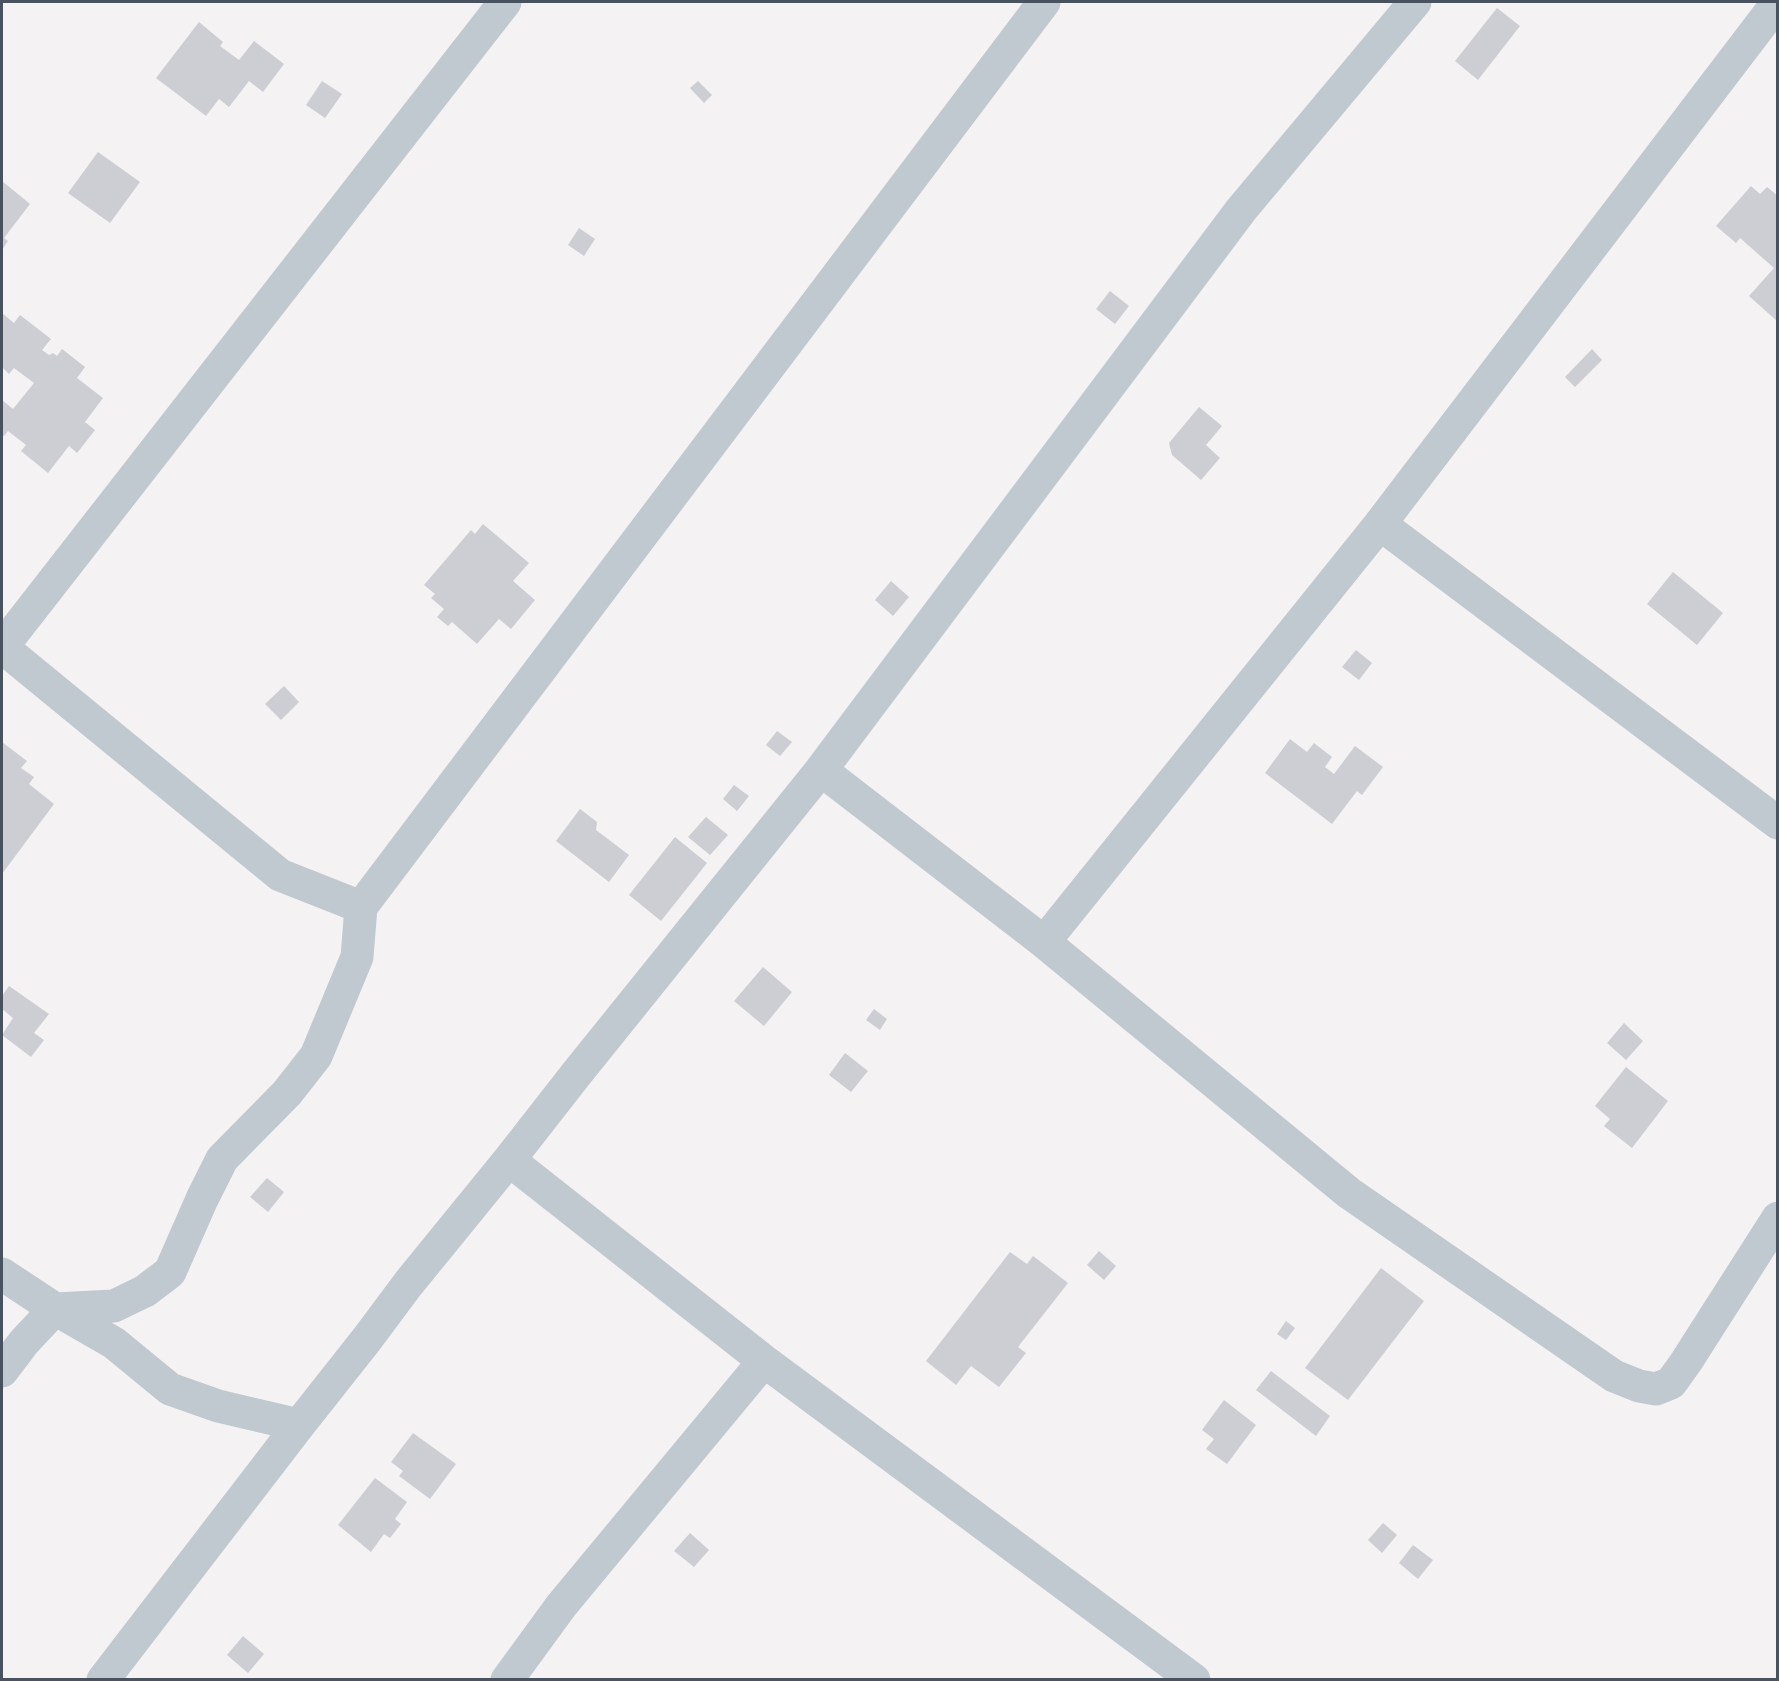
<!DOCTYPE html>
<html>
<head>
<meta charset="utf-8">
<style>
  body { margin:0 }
  #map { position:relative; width:1779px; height:1681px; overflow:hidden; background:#f4f2f2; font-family:"Sofia Sans Condensed",sans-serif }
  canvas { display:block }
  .frame { position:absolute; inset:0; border:3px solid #49535f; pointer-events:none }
</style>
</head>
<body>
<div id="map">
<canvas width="1779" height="1681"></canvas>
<div class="frame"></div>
</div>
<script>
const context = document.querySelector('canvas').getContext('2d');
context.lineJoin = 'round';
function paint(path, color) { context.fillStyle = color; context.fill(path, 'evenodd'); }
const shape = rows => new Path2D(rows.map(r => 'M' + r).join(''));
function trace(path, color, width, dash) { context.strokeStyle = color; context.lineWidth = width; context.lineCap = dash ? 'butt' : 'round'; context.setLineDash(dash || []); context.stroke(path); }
paint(shape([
  [1497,8,1520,26,1478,80,1455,61],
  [199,22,223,42,220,46,239,60,254,41,284,64,263,92,249,81,229,107,219,99,206,116,156,78],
  [322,81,342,94,325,118,306,105],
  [698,81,712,95,704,103,690,88],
  [98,152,140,182,110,223,68,193],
  [2,181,30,204,4,238,8,241,2,250],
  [1751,186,1760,194,1767,187,1778,196,1778,322,1749,296,1774,268,1740,238,1736,243,1716,226],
  [579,228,595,239,584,256,568,245],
  [1110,291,1129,306,1115,324,1096,309],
  [2,313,14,323,20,315,51,339,42,350,49,355,53,353,57,356,62,349,85,367,77,378,103,398,85,422,95,430,77,453,69,446,48,473,21,451,26,445,8,431,4,436,2,435,2,400,13,409,34,383,14,368,9,374,2,367],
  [1592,349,1602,360,1575,387,1565,377],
  [1199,407,1222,426,1206,445,1220,458,1201,480,1172,455,1169,443],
  [483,524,529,563,513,581,535,600,511,629,499,619,477,644,452,622,448,626,437,617,444,609,431,598,435,594,424,585,471,530,475,534],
  [1673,572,1723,613,1697,645,1647,604],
  [891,581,909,597,893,616,875,600],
  [1356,650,1372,663,1359,680,1342,667],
  [284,686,299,702,281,720,265,704],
  [777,731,792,742,780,756,766,745],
  [1290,739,1307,752,1314,743,1332,757,1325,767,1334,774,1355,746,1383,767,1362,795,1357,791,1332,824,1265,773],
  [2,742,27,761,21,768,34,777,29,784,54,804,2,874],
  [734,785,749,796,737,811,723,799],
  [580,809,597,822,596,830,629,855,609,882,556,841],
  [706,817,728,835,710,855,688,837],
  [675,837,707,863,661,921,629,895],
  [763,967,792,992,764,1026,734,1001],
  [9,986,49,1014,34,1033,44,1040,31,1057,2,1035,13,1018,2,1009,2,996],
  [874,1009,887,1019,880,1030,866,1020],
  [1624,1023,1643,1041,1626,1060,1607,1043],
  [845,1053,868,1071,851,1092,829,1075],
  [1626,1067,1668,1101,1632,1148,1604,1126,1610,1119,1595,1106],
  [267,1178,284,1192,268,1212,250,1197],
  [1099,1251,1116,1266,1104,1280,1087,1265],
  [1010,1252,1027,1264,1033,1256,1068,1283,1018,1347,1026,1353,999,1387,971,1366,956,1385,926,1361],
  [1381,1268,1424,1301,1348,1400,1305,1368],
  [1286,1321,1295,1328,1286,1340,1277,1334],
  [1271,1371,1330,1416,1316,1436,1256,1390],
  [1224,1400,1256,1425,1227,1464,1206,1449,1214,1439,1202,1430],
  [413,1433,456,1464,430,1499,399,1476,403,1471,391,1462],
  [375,1478,407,1502,395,1519,401,1524,390,1538,384,1534,371,1552,338,1525],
  [1383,1523,1397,1535,1382,1553,1368,1540],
  [690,1533,709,1550,694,1567,674,1551],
  [1413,1545,1433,1560,1418,1579,1399,1563],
  [243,1636,264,1654,248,1673,227,1655]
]), '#ccced4');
trace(shape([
  [1380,524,1778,823],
  [2,647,505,2],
  [2,647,280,875,361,907],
  [821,770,1044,942,1349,1193,1614,1376,1639,1386,1656,1389,1671,1383,1686,1362,1778,1218],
  [1044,942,1380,524,1778,2],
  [509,1160,764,1361,1194,1680],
  [2,1274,55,1309,114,1343,170,1389,218,1406,299,1425],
  [2,1371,24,1342,55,1309,114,1306,145,1291,170,1272,202,1199,222,1159,287,1093,316,1056,357,957,361,907,1044,2],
  [103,1680,299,1425,367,1339,408,1284,509,1160,577,1073,821,770,1241,210,1415,2],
  [507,1680,561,1606,764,1361]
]), '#c0c8d0', 33);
</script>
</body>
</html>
